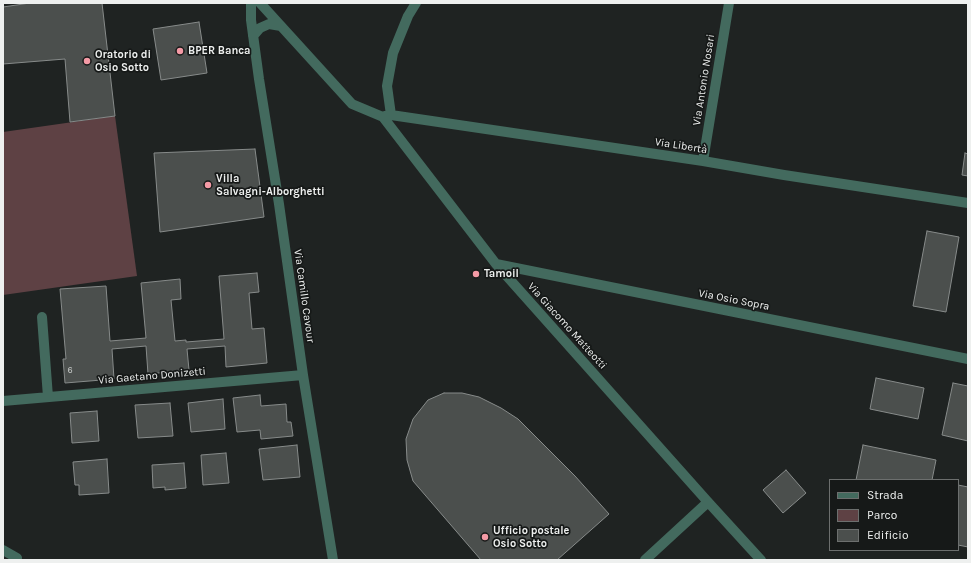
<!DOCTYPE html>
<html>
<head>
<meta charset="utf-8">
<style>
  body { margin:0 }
  #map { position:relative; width:971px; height:563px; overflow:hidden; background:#1f2322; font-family:Karla,sans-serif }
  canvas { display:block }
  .frame { position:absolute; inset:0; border:4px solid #eef0ef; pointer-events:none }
  .legend { position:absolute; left:829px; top:479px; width:130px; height:72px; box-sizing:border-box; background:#161918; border:1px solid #6c6f6e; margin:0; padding:5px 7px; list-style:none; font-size:12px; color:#eef0ef }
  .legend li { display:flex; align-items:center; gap:8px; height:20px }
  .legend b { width:20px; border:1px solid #6c6f6e }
</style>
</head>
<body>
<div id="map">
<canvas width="971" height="563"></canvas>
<div class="frame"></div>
<ul class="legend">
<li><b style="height:5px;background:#436a5e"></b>Strada</li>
<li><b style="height:11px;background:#5e4144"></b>Parco</li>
<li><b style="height:11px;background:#4b4f4d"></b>Edificio</li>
</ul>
</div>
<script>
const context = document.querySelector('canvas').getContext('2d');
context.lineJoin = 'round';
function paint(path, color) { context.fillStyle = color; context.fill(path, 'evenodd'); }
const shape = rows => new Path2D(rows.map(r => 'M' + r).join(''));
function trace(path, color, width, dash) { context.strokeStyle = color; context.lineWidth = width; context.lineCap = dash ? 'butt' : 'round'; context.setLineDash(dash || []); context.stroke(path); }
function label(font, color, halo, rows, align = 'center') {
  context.font = font + ' Karla,sans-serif'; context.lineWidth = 3.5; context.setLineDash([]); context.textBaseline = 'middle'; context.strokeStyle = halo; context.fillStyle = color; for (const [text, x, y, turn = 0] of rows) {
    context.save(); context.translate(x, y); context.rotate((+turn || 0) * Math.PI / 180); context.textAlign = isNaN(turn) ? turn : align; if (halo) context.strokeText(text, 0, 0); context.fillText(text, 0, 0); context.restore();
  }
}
paint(shape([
  [115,116,137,276,3,295,3,132]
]), '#5e4144');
const building = shape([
  [30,3,102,3,115,116,70,122,65,59,3,64,3,7,30,3],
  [199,22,207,73,161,80,153,29,199,22],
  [255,149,264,217,160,232,154,153,255,149],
  [965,153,968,154,968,176,962,175,965,153],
  [927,231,959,237,946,312,913,306,927,231],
  [257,273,259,292,249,293,252,329,264,328,267,363,226,367,225,346,187,349,189,370,148,374,146,346,112,349,114,379,65,383,63,359,66,359,60,289,106,286,110,341,146,338,141,283,180,279,181,299,171,300,175,341,186,340,186,342,224,339,219,276,257,273],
  [876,378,924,388,918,419,870,409,876,378],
  [953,383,968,386,968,441,942,435,953,383],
  [444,393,462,393,479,397,501,408,518,419,575,476,609,514,557,560,481,560,413,481,407,460,406,439,413,419,428,400,444,393],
  [260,395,261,406,286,404,287,422,291,422,293,436,261,439,260,430,237,432,233,398,260,395],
  [223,399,225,429,191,432,188,403,223,399],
  [170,403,173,436,138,438,135,405,170,403],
  [97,411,99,441,72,443,70,413,97,411],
  [297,445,300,477,263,480,259,449,297,445],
  [863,445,936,460,932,480,856,480,863,445],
  [226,453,229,483,203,485,201,455,226,453],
  [107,459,109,493,79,495,79,485,75,485,73,462,107,459],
  [184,463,186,488,165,490,165,487,153,488,152,465,184,463],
  [786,470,806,493,783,513,763,490,786,470],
  [958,485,968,487,968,547,958,545,958,485]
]);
paint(building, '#4b4f4d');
trace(building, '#878b8a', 1);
trace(shape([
  [251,3,251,20,259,79,279,204,303,375,333,560],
  [260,3,352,104,383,117,496,264,708,502,761,560],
  [253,36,260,28,269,24,281,26],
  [391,115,703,161,784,175,968,203],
  [385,116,391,115,387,86,393,53,408,16,416,3],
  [703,161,729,3],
  [496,264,968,359],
  [42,317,48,397],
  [3,401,303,375],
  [3,550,17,558,16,560],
  [645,560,708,502]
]), '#436a5e', 10);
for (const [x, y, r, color] of [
  [180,51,4,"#f49aa5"],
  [87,61,4,"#f49aa5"],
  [208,185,4,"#f49aa5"],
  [476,274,4,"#f49aa5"],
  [485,537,4,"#f49aa5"]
]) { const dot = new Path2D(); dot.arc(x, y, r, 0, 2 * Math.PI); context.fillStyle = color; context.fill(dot); trace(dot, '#161918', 1.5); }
label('9px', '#c5c8c6', null, [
  ["6",70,370]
]);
label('bold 11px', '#eef0ef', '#161918', [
  ["BPER Banca",188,51],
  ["Oratorio di",95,55],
  ["Osio Sotto",95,68],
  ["Villa",216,179],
  ["Salvagni-Alborghetti",216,192],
  ["Tamoil",484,274],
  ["Ufficio postale",493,531],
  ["Osio Sotto",493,544]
], 'left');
label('11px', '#eef0ef', '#161918', [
  ["Via Antonio Nosari",704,80,-81],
  ["Via Libertà",681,146,9],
  ["Via Camillo Cavour",304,296,82],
  ["Via Osio Sopra",734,300,11],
  ["Via Giacomo Matteotti",567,326,48],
  ["Via Gaetano Donizetti",152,376,-5]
]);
</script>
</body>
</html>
